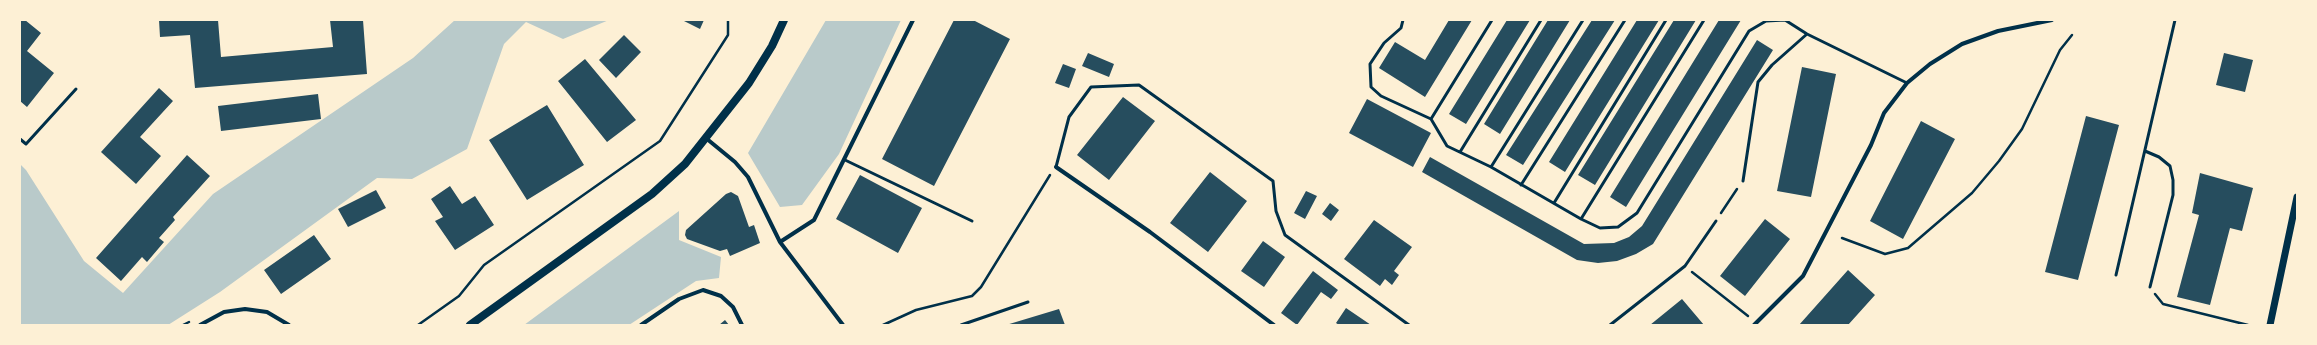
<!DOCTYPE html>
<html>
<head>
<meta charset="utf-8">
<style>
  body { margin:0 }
  #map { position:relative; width:2317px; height:345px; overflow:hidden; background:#fdf0d5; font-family:"Work Sans",sans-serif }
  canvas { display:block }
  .frame { position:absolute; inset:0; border:21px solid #fdf0d5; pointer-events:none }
</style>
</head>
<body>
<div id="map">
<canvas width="2317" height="345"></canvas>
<div class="frame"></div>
</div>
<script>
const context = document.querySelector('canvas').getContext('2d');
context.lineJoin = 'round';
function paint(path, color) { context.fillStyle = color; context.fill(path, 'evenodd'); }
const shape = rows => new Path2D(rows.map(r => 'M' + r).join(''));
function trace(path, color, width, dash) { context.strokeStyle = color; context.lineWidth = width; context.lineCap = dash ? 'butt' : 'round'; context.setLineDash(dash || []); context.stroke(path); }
paint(shape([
  [455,20,609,20,563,39,526,22,504,44,467,149,412,179,377,178,220,292,168,325,20,325,20,164,26,170,84,261,123,293,213,194,413,58],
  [826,20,901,20,839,154,802,205,780,207,748,153],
  [679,211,679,240,721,257,719,278,696,281,629,325,524,325]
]), '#b9caca');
paint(shape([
  [20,20,25,20,41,33,27,51,54,73,27,107,20,101],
  [159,20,218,20,221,57,333,47,330,20,363,20,367,74,195,88,190,35,160,37],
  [682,20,704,20,700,29],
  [954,20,973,20,1010,39,934,186,882,159],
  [1449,20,1472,20,1425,97,1379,68,1395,42,1425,60],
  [1507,20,1530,20,1466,124,1449,114],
  [1548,20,1570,20,1500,134,1484,124],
  [1592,20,1615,20,1523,165,1506,155],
  [1637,20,1659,20,1565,172,1549,162],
  [1674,20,1696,20,1595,185,1578,175],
  [1719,20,1741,20,1626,207,1610,197],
  [624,35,641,52,616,78,599,60],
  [1757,40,1773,50,1653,244,1636,254,1617,261,1598,263,1577,260,1422,172,1430,157,1584,244,1614,243,1629,237,1642,226],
  [1088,53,1114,64,1109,77,1082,66],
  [2224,53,2253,60,2245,92,2216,85],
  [585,59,636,120,607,142,558,81],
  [1063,64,1076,69,1069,88,1055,83],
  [1802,67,1836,74,1811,197,1777,191],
  [159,88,173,101,140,137,161,156,136,184,101,152],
  [318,94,321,119,221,131,218,106],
  [1123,97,1155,121,1109,180,1077,155],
  [1367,99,1431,133,1413,167,1349,133],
  [547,105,584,165,527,200,489,140],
  [2086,116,2119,125,2078,280,2045,272],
  [1921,121,1955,139,1903,239,1870,221],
  [187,155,210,176,173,217,175,220,159,238,164,242,147,262,142,257,121,281,96,258],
  [1210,172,1247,201,1208,252,1170,223],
  [2200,173,2253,188,2242,231,2230,228,2210,305,2177,297,2199,215,2192,213],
  [860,175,922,208,898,253,836,219],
  [450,186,462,204,475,196,494,225,455,250,435,221,443,217,431,199],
  [376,190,386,208,348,227,338,209],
  [1306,191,1317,196,1305,219,1294,213],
  [731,192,738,196,749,227,754,225,760,243,730,256,727,249,720,251,687,239,685,235,686,230,726,194],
  [1330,203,1339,210,1331,221,1322,214],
  [1765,219,1790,239,1745,296,1720,276],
  [1374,220,1412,247,1394,271,1399,275,1392,285,1385,279,1380,286,1344,259],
  [314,235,331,259,281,294,264,270],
  [1263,241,1285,257,1264,287,1241,271],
  [1848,270,1875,295,1848,325,1799,325],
  [1313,271,1338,290,1331,299,1321,292,1297,325,1281,313],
  [1682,299,1704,325,1650,325],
  [1346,308,1371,325,1339,325,1336,323],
  [1059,309,1065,325,1006,325],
  [725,320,729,325,719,325]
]), '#264d5e');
trace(shape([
  [1721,213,1737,189],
  [1842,238,1885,254,1908,248,1972,193,1999,161,2022,129,2060,50,2072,35],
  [1692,272,1748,316],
  [2155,294,2163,304,2248,325],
  [183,325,189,322],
  [418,325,459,296,484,265,660,141,728,35,728,20],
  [883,325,916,310,972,296,981,287,1050,175]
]), '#003049', 2.5);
trace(shape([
  [1403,20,1401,28,1384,43,1370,64,1371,87,1381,96,1431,119,1447,146,1491,167,1581,219,1600,228,1618,227,1637,213,1749,31,1766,21,1785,20,1807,34,1907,83],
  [1431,119,1492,20],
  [20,139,26,144,76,89],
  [2145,151,2159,157,2170,166,2173,180,2173,195,2150,287],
  [1460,152,1541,20],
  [845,160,972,221],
  [1056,167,1069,117,1091,87,1139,85,1273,181,1276,211,1285,235,1409,325],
  [1491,167,1583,20],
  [1743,181,1758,82,1772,65,1807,34],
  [1521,185,1625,20],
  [1554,203,1666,20],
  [1581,219,1704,20],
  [2116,275,2175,20],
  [961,325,1028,302],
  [1610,325,1685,266,1716,221]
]), '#003049', 3);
trace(shape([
  [707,139,735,162,748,177,780,242,843,325],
  [1056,167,1150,232,1274,325],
  [780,242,814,220,913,20],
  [200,325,224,312,245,309,267,312,289,325],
  [641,325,679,299,703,290,721,296,733,307,742,325],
  [1754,325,1803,276,1871,145,1884,113,1907,83,1930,64,1962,44,1998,31,2052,20]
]), '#003049', 4);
trace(shape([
  [2270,325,2297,197]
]), '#003049', 7);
trace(shape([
  [470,325,652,194,685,164,749,83,772,46,784,20]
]), '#003049', 8);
</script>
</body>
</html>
